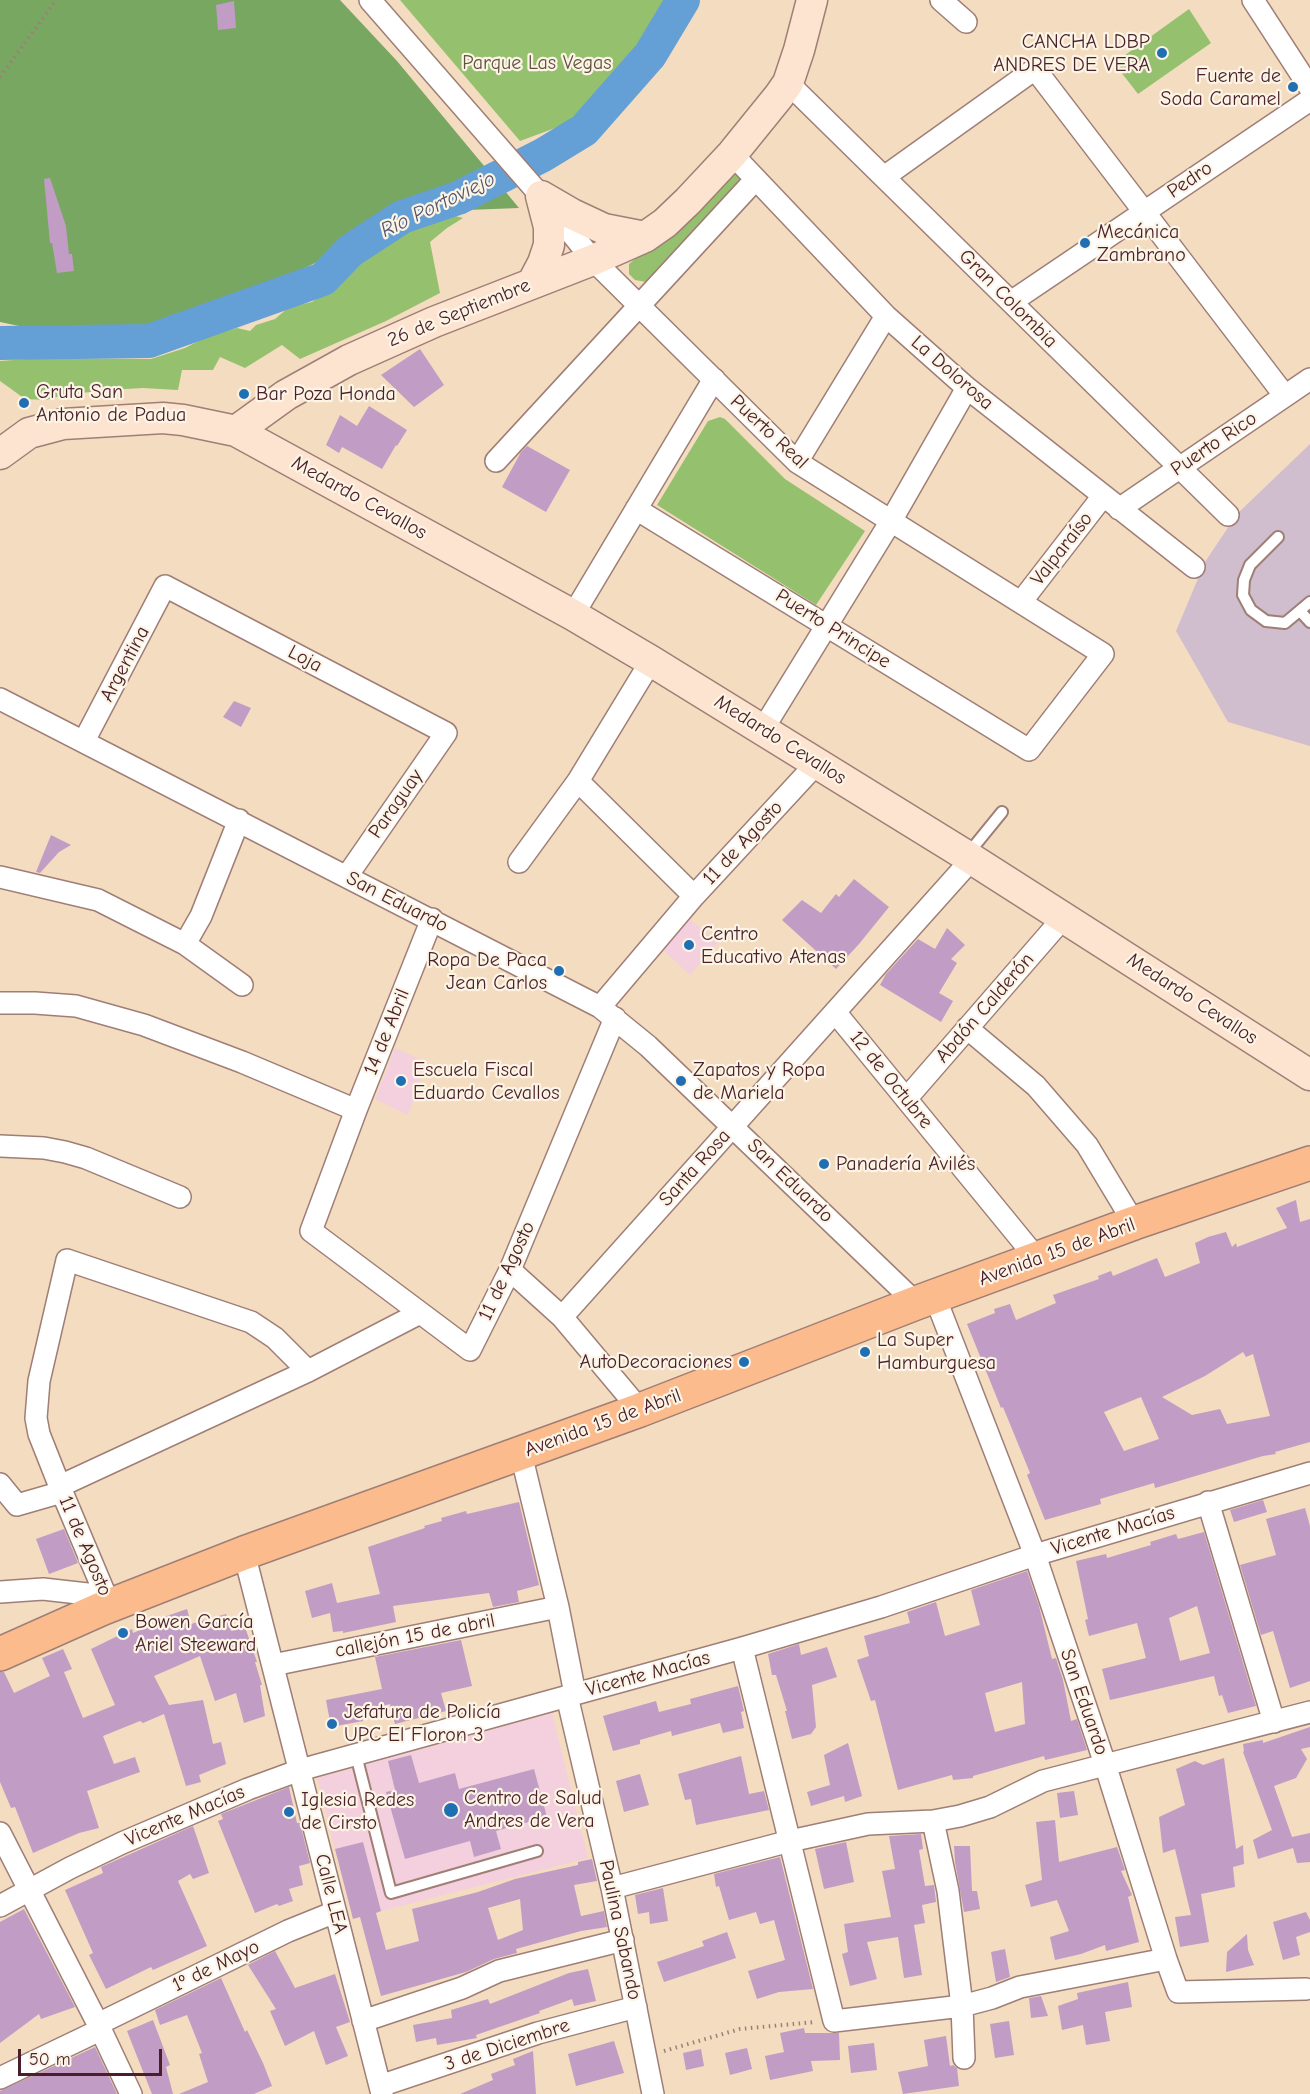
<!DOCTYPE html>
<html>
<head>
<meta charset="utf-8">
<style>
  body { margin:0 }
  #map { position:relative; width:1310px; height:2094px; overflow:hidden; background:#f4dcc0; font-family:"Comic Neue",sans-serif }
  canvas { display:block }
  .scale { position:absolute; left:18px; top:2049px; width:144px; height:27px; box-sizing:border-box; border:3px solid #4a1f2b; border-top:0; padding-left:8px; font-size:18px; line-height:21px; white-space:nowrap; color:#4a1f2b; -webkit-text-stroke:4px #fcf5e5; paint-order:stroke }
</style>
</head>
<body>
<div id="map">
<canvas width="1310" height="2094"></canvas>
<div class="scale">50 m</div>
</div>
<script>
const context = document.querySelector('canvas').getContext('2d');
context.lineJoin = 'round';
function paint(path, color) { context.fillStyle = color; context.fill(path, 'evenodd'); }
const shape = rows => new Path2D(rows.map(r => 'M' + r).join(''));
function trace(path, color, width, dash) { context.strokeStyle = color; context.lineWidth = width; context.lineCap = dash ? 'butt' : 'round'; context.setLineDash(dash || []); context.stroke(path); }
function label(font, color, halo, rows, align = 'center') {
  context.font = font + ' "Comic Neue",sans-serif'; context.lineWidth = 4.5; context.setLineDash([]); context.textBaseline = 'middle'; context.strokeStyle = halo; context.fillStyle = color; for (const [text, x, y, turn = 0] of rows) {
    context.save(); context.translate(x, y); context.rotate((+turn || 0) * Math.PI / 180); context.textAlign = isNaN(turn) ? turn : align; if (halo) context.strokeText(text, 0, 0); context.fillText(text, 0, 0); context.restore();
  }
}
paint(shape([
  [686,916,718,943,690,975,660,947],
  [395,1048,427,1062,408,1115,375,1099],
  [552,1713,588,1858,381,1911,363,1842,335,1849,317,1778]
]), '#f4cfdd');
paint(shape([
  [1310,444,1310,746,1228,722,1176,631,1205,562,1237,514]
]), '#d0bdcd');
paint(shape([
  [400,0,668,0,616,75,566,124,520,141],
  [1189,9,1211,43,1138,94,1114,63],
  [730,170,736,173,742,180,646,282,635,280,629,274,629,264,701,203],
  [440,212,463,218,447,228,430,242,440,293,386,321,300,359,282,345,245,368,220,357,213,370,182,370,178,390,143,388,108,390,64,395,46,400,25,399,0,381,0,361,39,358,151,359,185,348,208,336,237,328,250,331,256,325,275,319,289,307,312,302,339,284,363,251,409,226],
  [720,417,725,419,785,479,865,531,816,605,657,505,708,421]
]), '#95c16f');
paint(shape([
  [0,0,340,0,397,61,519,208,389,213,317,262,257,291,145,330,62,335,0,322]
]), '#78a762');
trace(shape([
  [0,343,149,341,323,279,350,251,402,217,458,198,543,155,584,130,650,55,683,0]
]), '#64a0d5', 34);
paint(shape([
  [234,1,236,28,218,30,216,5],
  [50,178,66,226,69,254,72,254,74,271,57,273,52,243,50,243,44,179],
  [420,349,444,385,414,407,381,375],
  [369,406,407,430,397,446,396,445,382,469,342,447,339,453,326,445,340,415,357,426],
  [527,446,570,470,546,512,502,487,521,452],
  [234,701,251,708,241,727,223,717],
  [51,835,71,845,59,852,40,873,36,872],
  [854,879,889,907,859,944,836,969,782,920,802,900,821,913,836,894,839,897],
  [947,928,965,945,951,959,957,963,939,993,953,1001,941,1022,880,985,886,974,918,939,935,949],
  [1296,1200,1300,1222,1310,1219,1310,1442,1275,1452,1276,1454,1263,1456,1155,1488,1154,1483,1100,1499,1101,1504,1045,1520,1027,1475,1030,1473,1003,1407,1001,1408,967,1324,995,1313,994,1309,1010,1304,1016,1320,1056,1303,1053,1295,1099,1279,1098,1276,1111,1271,1113,1276,1157,1258,1165,1277,1200,1263,1195,1243,1208,1237,1226,1232,1232,1247,1236,1243,1237,1247,1287,1228,1276,1208],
  [1243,1352,1246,1357,1253,1354,1270,1416,1227,1424,1220,1409,1192,1415,1162,1397,1205,1376],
  [1141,1397,1159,1439,1124,1451,1104,1412],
  [1263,1500,1267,1512,1234,1522,1230,1510],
  [519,1502,539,1585,517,1591,519,1602,493,1607,489,1593,393,1606,396,1622,343,1633,343,1631,333,1632,330,1613,312,1618,305,1591,332,1583,337,1603,380,1594,368,1547,425,1528,424,1526,442,1521,441,1518,466,1511,467,1514],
  [1305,1508,1310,1526,1310,1681,1290,1688,1273,1631,1261,1635,1240,1565,1276,1555,1266,1519],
  [64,1529,78,1563,49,1574,36,1539],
  [1204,1532,1256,1706,1228,1713,1222,1695,1219,1696,1214,1676,1110,1700,1102,1669,1146,1658,1137,1623,1089,1636,1085,1620,1088,1619,1076,1561,1106,1554,1107,1558,1151,1545,1150,1542,1176,1534,1178,1539],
  [1197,1606,1210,1653,1180,1661,1169,1618],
  [1027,1571,1039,1606,1052,1659,1056,1658,1063,1680,1071,1721,1077,1719,1087,1750,1045,1760,1044,1756,973,1776,973,1778,953,1780,952,1775,898,1790,875,1700,871,1701,857,1660,869,1656,864,1636,910,1623,907,1612,936,1602,945,1636,980,1625,971,1590],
  [1022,1682,1025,1724,995,1732,985,1693],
  [187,1609,191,1624,226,1614,231,1631,245,1627,257,1662,255,1662,262,1685,260,1685,265,1716,244,1723,236,1693,215,1701,200,1656,154,1676,169,1705,203,1700,213,1744,221,1742,226,1764,199,1775,201,1782,186,1786,164,1714,143,1723,140,1721,103,1736,114,1764,135,1757,140,1772,87,1791,99,1828,79,1833,33,1853,15,1807,11,1808,0,1782,0,1672,4,1672,14,1693,50,1676,42,1658,63,1649,72,1669,64,1672,83,1718,115,1705,91,1649,132,1629,133,1633,162,1621,161,1618],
  [461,1640,472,1686,441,1693,446,1711,395,1724,390,1704,362,1711,363,1721,331,1727,326,1700,382,1689,375,1657],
  [799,1644,801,1655,827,1647,837,1677,812,1685,816,1727,811,1734,792,1739,785,1711,787,1711,776,1675,772,1675,768,1654],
  [738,1686,744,1711,741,1712,744,1728,723,1733,720,1723,672,1736,671,1731,640,1740,640,1744,613,1751,603,1716,656,1701,659,1712,691,1704,690,1699],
  [1310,1727,1310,1747,1301,1749,1307,1759,1296,1778,1274,1786,1292,1837,1310,1833,1310,1862,1297,1863,1293,1848,1258,1859,1253,1840,1272,1830,1243,1752,1244,1751,1243,1744,1263,1740,1263,1743],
  [848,1743,862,1796,845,1802,844,1796,811,1806,807,1792,830,1785,824,1755],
  [411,1755,419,1783,455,1773,459,1789,534,1769,547,1817,496,1831,501,1849,474,1857,470,1841,405,1859,386,1792,395,1790,388,1761],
  [741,1756,749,1794,764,1791,769,1810,696,1825,691,1799,685,1800,678,1774],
  [1224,1758,1236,1849,1243,1845,1244,1864,1233,1867,1235,1887,1201,1894,1209,1942,1180,1947,1175,1917,1191,1915,1175,1849,1163,1853,1159,1817,1185,1805,1176,1769,1195,1761,1203,1765],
  [640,1774,649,1805,624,1812,616,1781],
  [289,1787,297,1823,300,1823,310,1863,299,1866,303,1885,289,1889,293,1901,279,1906,277,1904,255,1913,218,1821,223,1819,221,1814],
  [1074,1791,1078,1815,1060,1818,1057,1793],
  [1055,1820,1059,1862,1117,1847,1125,1870,1121,1871,1132,1895,1128,1897,1139,1942,1106,1951,1105,1945,1081,1954,1055,1960,1050,1937,1069,1931,1057,1900,1031,1907,1025,1885,1042,1880,1036,1822],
  [193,1826,209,1873,193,1879,190,1874,178,1881,207,1946,153,1970,151,1967,106,1989,89,1955,93,1953,65,1890,103,1873,101,1867],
  [921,1834,923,1849,919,1850,925,1886,934,1885,936,1902,922,1905,925,1923,914,1925,922,1975,904,1978,898,1937,867,1942,877,1979,850,1986,842,1954,848,1952,844,1924,891,1917,882,1871,895,1869,889,1836],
  [363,1842,381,1911,376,1913,386,1950,419,1941,412,1909,478,1892,515,1879,578,1865,578,1862,592,1859,597,1881,574,1885,581,1916,604,1911,607,1927,581,1931,516,1949,517,1953,494,1959,466,1972,381,1996,360,1917,353,1919,335,1849],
  [520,1899,523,1930,498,1940,488,1908],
  [846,1842,854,1882,824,1889,815,1849],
  [954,1846,970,1846,972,1891,977,1891,980,1909,964,1912,955,1862],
  [780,1857,813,1989,779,1992,757,1999,748,1971,785,1960,774,1920,760,1924,756,1912,729,1920,719,1886,716,1887,714,1874],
  [663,1888,668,1921,650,1924,649,1912,638,1914,635,1895],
  [24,1909,75,2007,41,2019,39,2014,0,2043,0,1922],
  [1306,1912,1310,1920,1310,1932,1296,1937,1300,1955,1283,1960,1273,1922],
  [727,1932,736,1958,664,1982,657,1962,704,1946,702,1941],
  [1247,1934,1248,1950,1254,1965,1226,1972,1227,1952],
  [1005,1949,1010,1977,996,1982,991,1952],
  [275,1951,295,1988,335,1974,350,2022,336,2027,348,2056,326,2065,314,2031,285,2046,270,2011,276,2009,248,1965],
  [588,1969,596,2001,574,2006,572,1999,539,2011,540,2013,476,2035,477,2038,437,2045,436,2038,416,2042,413,2025,452,2018,451,2010,488,1999,490,2004,569,1973],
  [221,1978,245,2032,247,2030,263,2063,272,2086,254,2094,179,2094,208,2082,199,2054,202,2053,187,2015,160,2025,155,2010],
  [1128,1982,1132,2007,1105,2012,1110,2041,1086,2045,1083,2025,1062,2030,1058,2006,1078,1999,1077,1993],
  [1041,1996,1048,2016,1031,2018,1029,1998],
  [153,2020,170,2065,166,2067,173,2094,152,2094,127,2031],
  [1009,2021,1014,2055,995,2058,990,2024],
  [804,2028,805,2033,839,2033,840,2060,811,2061,813,2071,770,2080,765,2056,784,2052,780,2033],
  [946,2036,950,2066,953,2065,957,2068,959,2086,903,2094,898,2072,928,2066,924,2040],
  [614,2041,624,2073,576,2086,568,2054],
  [874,2043,877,2070,851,2073,848,2046],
  [95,2047,117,2094,0,2094,0,2091],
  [747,2048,752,2069,730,2075,725,2053],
  [701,2049,704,2066,686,2070,683,2053],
  [533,2051,536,2094,460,2094,493,2080,491,2074,515,2065,513,2059]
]), '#c19cc5');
const lane = shape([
  [1278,537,1250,565,1244,580,1243,595,1251,610,1266,621,1285,623,1310,602],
  [1300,611,1310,622],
  [967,855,1002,812],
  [356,1755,391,1893,537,1851]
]);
const street = shape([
  [370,0,541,196,593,260,797,462,1103,654,1029,750,636,509],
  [941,0,966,22],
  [1253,0,1310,88],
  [788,83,1228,515],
  [732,154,886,316,967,388,1194,567],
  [884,177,1035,69,1285,396],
  [1011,302,1310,100],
  [496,461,755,180],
  [797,462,886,316],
  [1119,509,1310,379],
  [1021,602,1103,496],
  [573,615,714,379],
  [0,699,600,1007,648,1046,916,1303],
  [763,729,891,521,967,388],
  [84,741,165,586,446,733,347,876],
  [578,781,694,896],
  [519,862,578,781,651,661],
  [0,877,98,900,185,944,242,985],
  [432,919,356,1110,311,1231,470,1350,510,1270,615,1018],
  [185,944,201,916,239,820],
  [0,1003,35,1003,76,1006,144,1025,242,1062,356,1110],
  [600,1007,694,896,817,763],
  [835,1012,1038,1260],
  [967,1028,1036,1086,1087,1145,1134,1223],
  [906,1099,1064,917],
  [0,1146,44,1148,65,1152,86,1158,180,1197],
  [510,1270,562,1317,640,1410],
  [935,1297,1035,1555,1105,1764,1166,1959,1178,1992,1306,1989],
  [562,1317,972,859],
  [521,1454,558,1607,575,1694],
  [0,1484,17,1505,62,1492],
  [60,1486,308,1371,420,1313],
  [1208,1502,1274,1722],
  [244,1553,382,2094],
  [0,1592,43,1589,105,1596],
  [110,1606,62,1492,39,1434,36,1418,39,1381,67,1260,251,1322,275,1338,308,1371],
  [742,1648,834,2021,962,2006,992,1998,1020,1987,1166,1959],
  [273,1665,558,1607],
  [567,1696,612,1888,653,2094],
  [933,1821,948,1891,962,2006,964,2058],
  [0,1833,98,2024,131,2094],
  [612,1888,790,1841,868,1824,933,1821,960,1816,990,1807,1043,1781,1310,1712],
  [0,1906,70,1868,122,1843,248,1789,300,1770,742,1648,881,1607,1035,1555,1310,1473],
  [363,2021,462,1988,499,1971,623,1940],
  [98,2024,288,1931,335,1912],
  [0,2078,100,2030],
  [380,2086,538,2033,636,2007]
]);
const secondary = shape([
  [541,196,572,214,604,229,645,237],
  [533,282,543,263,549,245,549,227,541,196],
  [236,431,573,615,651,661,967,856,1310,1075],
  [0,454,29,433,63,424,163,418,183,420,236,431,286,395,349,360,434,322,593,260,645,237,665,223,688,201,732,154,779,96,788,83,799,50,812,0]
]);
const primary = shape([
  [0,1654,101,1609,244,1553,640,1410,916,1303,1134,1223,1310,1163]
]);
trace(lane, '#9f7e76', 14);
trace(street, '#9f7e76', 24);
trace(secondary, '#9f7e76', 33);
trace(primary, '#9f7e76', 36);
trace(shape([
  [0,77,56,0],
  [664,2051,740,2029,815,2022]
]), '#9f7e76', 4, [1.5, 4.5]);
trace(lane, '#fff', 10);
trace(street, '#fff', 21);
trace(secondary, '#fde4d1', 30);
trace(primary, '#fbbb8d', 33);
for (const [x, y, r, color] of [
  [1162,53,6,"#1f6fb2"],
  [1293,87,6,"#1f6fb2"],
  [1085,243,6,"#1f6fb2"],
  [244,394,6,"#1f6fb2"],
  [24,403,6,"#1f6fb2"],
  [689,945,6,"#1f6fb2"],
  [559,971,6,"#1f6fb2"],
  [401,1081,6,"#1f6fb2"],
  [681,1081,6,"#1f6fb2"],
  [824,1164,6,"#1f6fb2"],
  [865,1352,6,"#1f6fb2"],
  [744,1362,6,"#1f6fb2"],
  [123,1633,6,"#1f6fb2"],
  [332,1724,6,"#1f6fb2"],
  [451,1810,8,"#1f6fb2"],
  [289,1812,6,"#1f6fb2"]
]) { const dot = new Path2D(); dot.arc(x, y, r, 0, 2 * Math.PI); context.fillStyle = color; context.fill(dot); trace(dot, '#fcf5e5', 2); }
label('20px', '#4a1f2b', '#fcf5e5', [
  ["CANCHA LDBP",1150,42,"right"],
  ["ANDRES DE VERA",1150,65,"right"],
  ["Fuente de",1281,76,"right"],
  ["Soda Caramel",1281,99,"right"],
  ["Mecánica",1097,232],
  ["Zambrano",1097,255],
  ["Gruta San",36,392],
  ["Antonio de Padua",36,415],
  ["Bar Poza Honda",256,394],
  ["Centro",701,934],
  ["Educativo Atenas",701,957],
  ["Ropa De Paca",547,960,"right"],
  ["Jean Carlos",547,983,"right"],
  ["Escuela Fiscal",413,1070],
  ["Eduardo Cevallos",413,1093],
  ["Zapatos y Ropa",693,1070],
  ["de Mariela",693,1093],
  ["Panadería Avilés",836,1164],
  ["La Super",877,1340],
  ["Hamburguesa",877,1363],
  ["AutoDecoraciones",732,1362,"right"],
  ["Bowen García",135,1622],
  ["Ariel Steeward",135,1645],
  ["Jefatura de Policía",344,1712],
  ["UPC El Floron 3",344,1735],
  ["Centro de Salud",464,1798],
  ["Andres de Vera",464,1821],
  ["Iglesia Redes",301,1800],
  ["de Cirsto",301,1823]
], 'left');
label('20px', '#60503f', '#fcf5e5', [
  ["Parque Las Vegas",537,63]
]);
label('20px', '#4a1f2b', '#fcf5e5', [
  ["Pedro",1190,180,-34],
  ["Gran Colombia",1008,299,45],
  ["26 de Septiembre",459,313,-22],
  ["La Dolorosa",952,373,41],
  ["Puerto Real",769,432,43],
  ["Puerto Rico",1214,444,-34],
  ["Medardo Cevallos",359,498,29],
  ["Valparaíso",1062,549,-52],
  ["Puerto Principe",833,629,32],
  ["Loja",305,659,28],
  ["Argentina",125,664,-62],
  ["Medardo Cevallos",780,740,32],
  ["Paraguay",396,804,-55],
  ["11 de Agosto",743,843,-47],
  ["San Eduardo",397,902,27],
  ["Medardo Cevallos",1192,999,33],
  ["Abdón Calderón",985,1008,-49],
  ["14 de Abril",387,1032,-68],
  ["12 de Octubre",891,1080,51],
  ["Santa Rosa",695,1168,-48],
  ["San Eduardo",790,1181,44],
  ["Avenida 15 de Abril",1057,1252,-20],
  ["11 de Agosto",507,1271,-65],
  ["Avenida 15 de Abril",603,1423,-20],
  ["Vicente Macías",1113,1531,-17],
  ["11 de Agosto",85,1546,67],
  ["callejón 15 de abril",415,1636,-11],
  ["Vicente Macías",648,1674,-15],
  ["San Eduardo",1084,1702,71],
  ["Vicente Macías",185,1816,-23],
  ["Calle LEA",331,1894,76],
  ["Paulina Sabando",620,1930,78],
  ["1º de Mayo",216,1966,-26],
  ["3 de Diciembre",507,2045,-18]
]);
label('italic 21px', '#54536f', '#fcf5e5', [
  ["Río Portoviejo",438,205,-26]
]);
</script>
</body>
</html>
